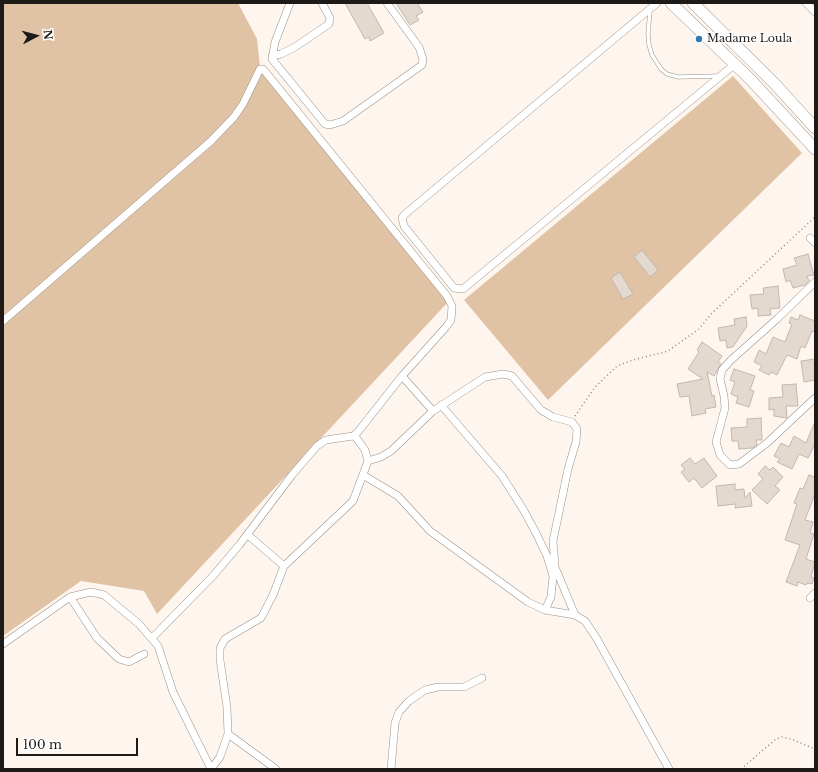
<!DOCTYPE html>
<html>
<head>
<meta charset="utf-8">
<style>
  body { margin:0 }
  #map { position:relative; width:818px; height:772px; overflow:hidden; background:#fef6ee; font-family:"Libre Baskerville",serif }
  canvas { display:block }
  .frame { position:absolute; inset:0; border:4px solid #1e1a17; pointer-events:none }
  .north { position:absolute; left:16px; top:16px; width:40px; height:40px; -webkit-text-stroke:3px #fff; paint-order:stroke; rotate:84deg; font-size:11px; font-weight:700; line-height:16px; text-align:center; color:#1e1a17 }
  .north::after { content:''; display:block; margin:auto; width:14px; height:18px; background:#1e1a17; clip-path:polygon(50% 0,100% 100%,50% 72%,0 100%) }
  .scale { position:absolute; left:16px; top:738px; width:122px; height:18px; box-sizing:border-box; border:2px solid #1e1a17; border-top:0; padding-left:5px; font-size:12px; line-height:14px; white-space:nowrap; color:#1e1a17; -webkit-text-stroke:3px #fff; paint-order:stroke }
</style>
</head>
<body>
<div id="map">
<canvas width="818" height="772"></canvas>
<div class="frame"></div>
<div class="north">N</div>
<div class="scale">100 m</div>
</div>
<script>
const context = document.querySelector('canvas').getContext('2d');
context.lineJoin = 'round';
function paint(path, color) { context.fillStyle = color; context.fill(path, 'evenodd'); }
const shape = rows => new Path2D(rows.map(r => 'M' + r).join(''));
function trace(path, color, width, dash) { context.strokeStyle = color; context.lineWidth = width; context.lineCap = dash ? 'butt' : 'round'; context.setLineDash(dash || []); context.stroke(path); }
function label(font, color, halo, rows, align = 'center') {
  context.font = font + ' "Libre Baskerville",serif'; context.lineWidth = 3; context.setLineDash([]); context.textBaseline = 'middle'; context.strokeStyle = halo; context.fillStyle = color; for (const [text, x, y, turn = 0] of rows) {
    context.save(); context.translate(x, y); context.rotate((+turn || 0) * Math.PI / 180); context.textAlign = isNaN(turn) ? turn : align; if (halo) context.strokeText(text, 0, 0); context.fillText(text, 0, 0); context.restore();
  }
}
paint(shape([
  [3,3,238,3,257,39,260,67,449,301,157,614,144,591,81,581,3,636],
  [733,76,802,153,548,400,464,300]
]), '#e0c2a5');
const building = shape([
  [345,3,367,3,384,33,370,41,369,37,365,39,345,3],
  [396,3,417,3,423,12,416,16,419,20,410,25,396,3],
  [642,250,658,270,650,277,634,257,642,250],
  [808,254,814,275,807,276,809,281,805,285,793,288,790,280,786,282,783,269,797,265,794,258,808,254],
  [620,272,633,294,623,299,611,278,620,272],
  [778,286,780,308,770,309,771,315,758,316,758,308,752,309,750,295,764,294,763,288,778,286],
  [800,315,815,321,815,332,812,331,805,348,801,346,797,359,787,355,777,375,771,372,769,375,759,370,762,366,754,362,759,350,766,354,773,337,785,342,792,324,789,323,791,317,798,320,800,315],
  [746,317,747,326,733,347,727,348,726,340,720,341,718,328,735,325,734,319,746,317],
  [702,342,722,356,718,362,721,364,714,376,707,372,712,396,714,395,716,407,705,409,706,413,692,416,689,396,680,397,677,384,703,379,688,369,699,352,697,350,702,342],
  [815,359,815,380,804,382,801,361,815,359],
  [734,369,755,376,750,390,754,391,749,407,736,403,738,397,731,394,735,382,730,380,734,369],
  [796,384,798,406,786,406,787,418,774,416,774,409,769,410,769,398,783,397,782,385,796,384],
  [761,418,762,440,756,440,757,445,752,448,739,449,738,441,732,441,731,428,747,427,747,419,761,418],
  [815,422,815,444,808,458,799,454,792,469,777,462,780,459,774,456,781,443,789,447,794,436,806,443,815,422],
  [690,458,695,464,704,458,717,476,702,488,694,478,689,482,681,472,685,470,681,465,690,458],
  [765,466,770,470,773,467,783,477,775,486,780,490,767,504,752,490,763,479,758,474,765,466],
  [809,475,815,477,815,494,805,520,813,522,810,533,814,534,806,559,815,562,811,577,814,578,812,584,807,583,806,585,798,582,797,586,786,582,800,545,785,540,797,504,794,503,800,488,803,489,809,475],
  [735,484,735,490,744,489,745,498,750,492,752,506,735,508,736,504,718,506,716,486,735,484]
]);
paint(building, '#e3d9cf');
trace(building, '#c1b7ae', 1);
const lane = shape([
  [650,11,648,33,649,45,652,55,661,69,667,74,678,77,718,76]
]);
const street = shape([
  [290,3,275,42,272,59,325,124,330,125,343,121,422,65,423,59,419,47,387,3],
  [657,3,404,215,402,218,404,226,454,288,463,289,735,64],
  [806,3,815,12],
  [272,56,281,54,295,47,329,24,330,18,322,3],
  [810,238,815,243],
  [815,282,777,319,731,360,722,370,720,379,724,396,725,408,716,442,720,455,730,465,739,464,767,443,815,398],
  [3,321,211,141,234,117,243,104,260,69,263,69,276,85,412,253,447,296,452,306,451,320,446,327,402,376,357,433,353,436,326,440,317,446,292,475,240,544,213,576,152,638],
  [402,376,433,411],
  [441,405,502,476,523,509,536,533,547,556,553,576,551,597,545,610],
  [368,461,381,457,391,451,433,411,485,377,503,374,512,376,541,410,553,417,572,422,577,429,576,442,568,469,553,541,555,567,575,615],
  [363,475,398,496,430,531,528,602,545,610,575,615,585,621,597,639,669,769],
  [248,535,284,566],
  [70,597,97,638,119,659,129,662,144,654],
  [810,598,815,593],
  [3,644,70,597,91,592,104,595,139,624,158,646,173,692,211,769],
  [228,734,276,769],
  [211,769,220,757,228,734,227,707,220,660,220,648,225,639,261,618,273,595,284,566,353,501,368,461,365,450,355,436],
  [391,769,395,723,399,712,409,701,425,690,438,687,464,687,482,678]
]);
const primary = shape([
  [671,3,750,79,815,149],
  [693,3,775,84,815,128]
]);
trace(lane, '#9a9087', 4.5);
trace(street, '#9a9087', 8);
trace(primary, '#9a9087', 12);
trace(shape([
  [575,416,595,387,617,366,633,360,668,351,699,329,711,314,815,217],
  [741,769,776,739,782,737,791,739,815,749]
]), '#8f8984', 1.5, [1, 3]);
trace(lane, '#fff', 3.5);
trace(street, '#fff', 7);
trace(primary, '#fff', 11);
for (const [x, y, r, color] of [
  [699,39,4,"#3379ae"]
]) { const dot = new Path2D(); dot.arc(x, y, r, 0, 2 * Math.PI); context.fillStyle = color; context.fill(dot); trace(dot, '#fff', 1.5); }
label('11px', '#1e1a17', '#fff', [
  ["Madame Loula",707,39]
], 'left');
</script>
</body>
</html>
